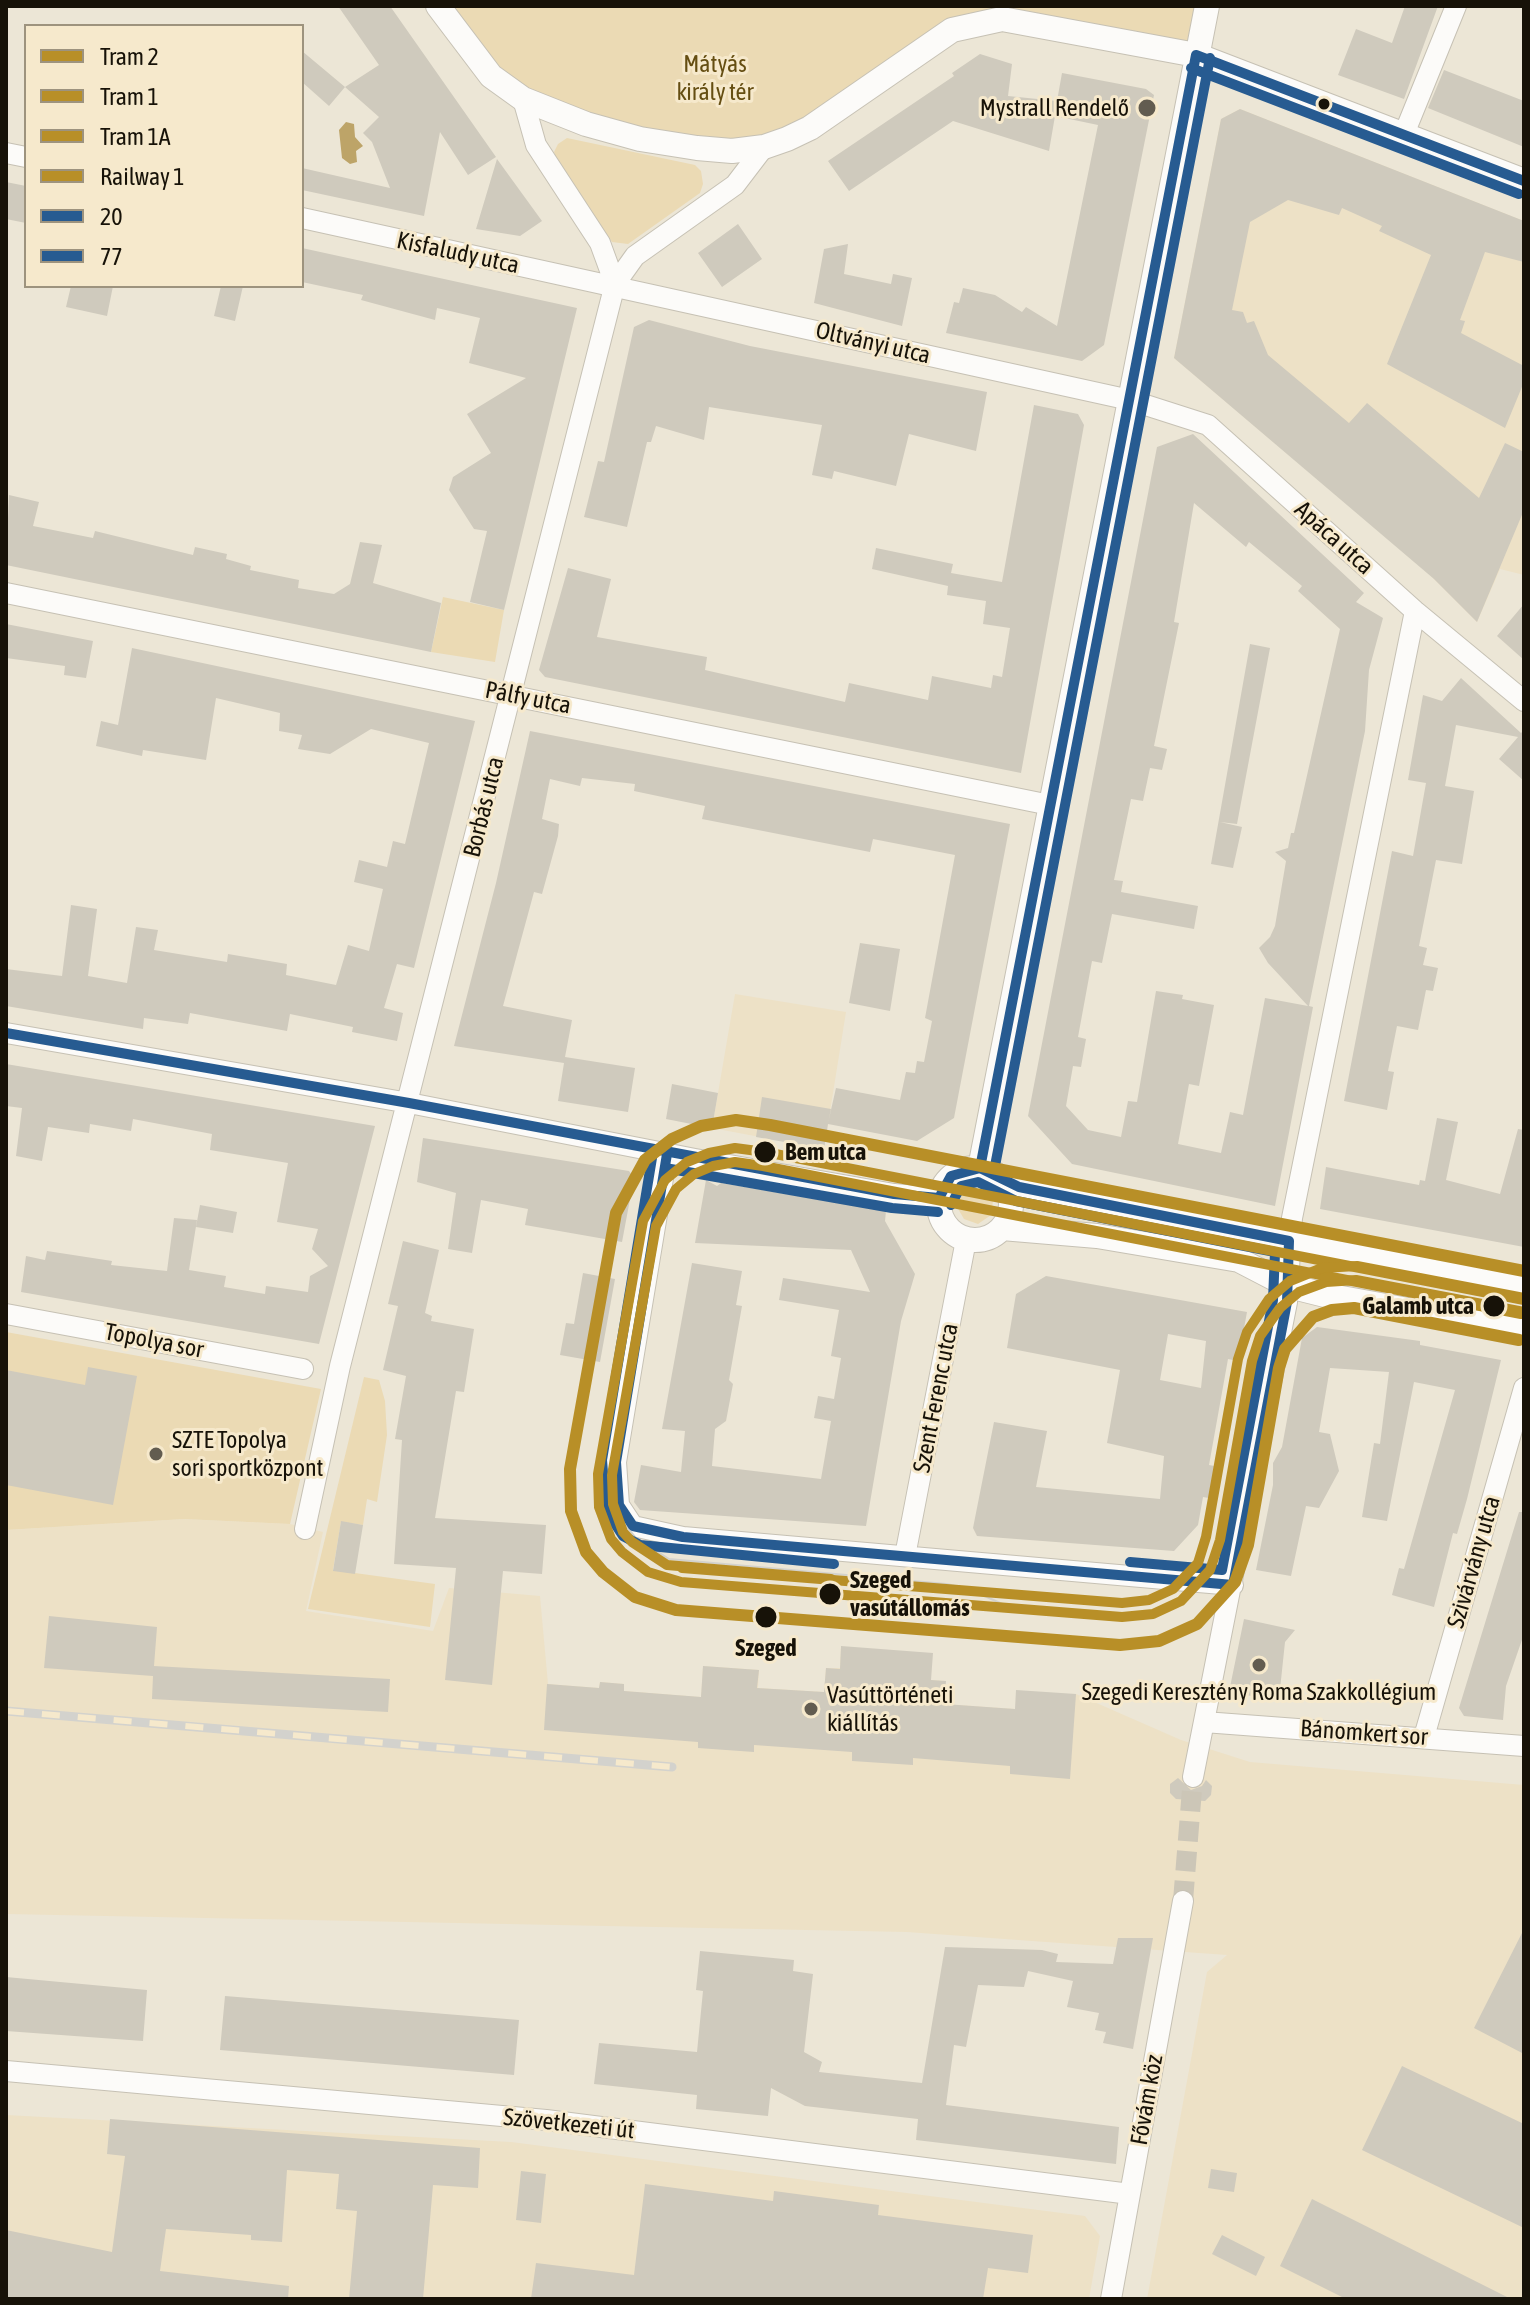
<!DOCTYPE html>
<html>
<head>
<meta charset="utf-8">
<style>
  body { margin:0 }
  #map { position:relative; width:1530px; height:2305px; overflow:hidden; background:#ece6d6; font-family:"Asap Condensed",sans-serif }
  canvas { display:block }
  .frame { position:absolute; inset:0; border:8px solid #171208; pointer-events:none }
  .legend { position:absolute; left:24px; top:24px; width:280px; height:264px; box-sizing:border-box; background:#f6e9cc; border:2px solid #9d937e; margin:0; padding:10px 14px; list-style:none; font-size:24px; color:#171208 }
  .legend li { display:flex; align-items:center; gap:16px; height:40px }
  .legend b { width:40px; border:2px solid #9d937e }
</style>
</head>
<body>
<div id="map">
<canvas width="1530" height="2305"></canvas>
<div class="frame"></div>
<ul class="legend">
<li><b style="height:10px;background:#b88f27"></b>Tram 2</li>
<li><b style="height:10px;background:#b88f27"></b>Tram 1</li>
<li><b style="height:10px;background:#b88f27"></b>Tram 1A</li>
<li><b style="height:10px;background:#b88f27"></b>Railway 1</li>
<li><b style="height:10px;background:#275b91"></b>20</li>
<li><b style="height:10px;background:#275b91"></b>77</li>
</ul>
</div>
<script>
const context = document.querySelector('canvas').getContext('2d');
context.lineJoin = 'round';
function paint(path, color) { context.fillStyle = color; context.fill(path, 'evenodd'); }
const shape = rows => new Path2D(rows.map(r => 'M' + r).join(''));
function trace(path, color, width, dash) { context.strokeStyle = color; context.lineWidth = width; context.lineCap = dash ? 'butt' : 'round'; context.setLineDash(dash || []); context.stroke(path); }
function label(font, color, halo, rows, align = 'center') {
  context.font = font + ' "Asap Condensed",sans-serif'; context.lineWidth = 6; context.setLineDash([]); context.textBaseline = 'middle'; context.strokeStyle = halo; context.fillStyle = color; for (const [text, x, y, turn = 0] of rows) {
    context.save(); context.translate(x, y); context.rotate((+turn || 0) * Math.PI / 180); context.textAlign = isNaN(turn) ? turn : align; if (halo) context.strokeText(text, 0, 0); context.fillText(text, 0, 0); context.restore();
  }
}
paint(shape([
  [1240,109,1524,221,1524,575,1500,569,1477,622,1426,571,1174,358,1221,119],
  [735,994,846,1012,824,1149,712,1128],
  [184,1519,290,1524,323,1532,306,1611,433,1631,449,1588,540,1596,548,1684,599,1688,600,1682,624,1684,624,1691,701,1697,703,1666,759,1670,758,1688,824,1692,826,1668,840,1668,841,1646,931,1680,946,1681,945,1704,1015,1709,1076,1694,1181,1740,1250,1762,1524,1785,1524,2299,1147,2299,1207,1972,1227,1955,907,1932,6,1914,6,1530],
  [6,2115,511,2142,1085,2216,1100,2236,1089,2299,6,2299]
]), '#ede1c6');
paint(shape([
  [438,6,1207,6,1196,55,981,21,810,128,732,151,523,99],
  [567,138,695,165,701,171,703,184,700,193,628,244,612,242,557,161,554,152,558,144],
  [443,597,504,610,495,662,431,652],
  [961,1193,993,1201,991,1215,978,1224,964,1219,957,1207],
  [6,1332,321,1389,290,1524,184,1519,6,1530],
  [364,1377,379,1380,385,1401,387,1435,377,1502,367,1499,363,1525,341,1522,333,1570,435,1584,430,1627,308,1609]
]), '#ebdab4');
paint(shape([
  [346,122,354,124,355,137,363,146,356,151,357,162,350,164,342,158,339,130]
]), '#bda468');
paint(shape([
  [338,6,390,6,496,157,468,175,440,132,424,216,302,190,302,168,390,188,372,142,363,133,379,117,345,87,379,65],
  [1405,6,1438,6,1404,99,1338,75,1356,29,1392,43],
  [302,51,345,87,329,106,302,82],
  [980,54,1012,64,1008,96,1057,101,1062,73,1146,89,1154,95,1104,345,1082,361,946,333,954,302,959,303,963,288,995,295,1022,312,1026,307,1057,326,1098,125,1055,116,1049,151,953,121,849,191,828,161,954,76,952,73],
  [1444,70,1524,101,1524,147,1428,108],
  [1240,109,1524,221,1524,262,1485,252,1460,320,1465,321,1461,333,1524,366,1524,382,1505,428,1387,364,1431,255,1379,231,1382,226,1342,208,1339,215,1288,200,1250,222,1232,310,1243,312,1247,323,1254,321,1268,355,1349,423,1367,403,1479,498,1505,443,1524,452,1524,510,1477,622,1434,579,1174,358,1221,119],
  [497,159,542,221,520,236,476,229],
  [6,182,26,186,26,223,6,219],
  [738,224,762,259,722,287,698,253],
  [848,244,844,274,891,284,893,274,912,278,902,326,814,303,824,249],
  [302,248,577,308,504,610,470,602,487,531,474,529,449,490,453,477,491,453,467,414,526,378,469,363,480,318,437,308,435,320,361,300,363,295,302,282],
  [71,286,113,286,107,316,66,307],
  [221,286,243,286,235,321,214,316],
  [649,320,750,346,987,392,976,451,909,434,896,486,834,471,832,479,812,475,822,425,709,407,704,440,656,426,651,442,647,442,627,527,584,517,598,461,604,462,634,327],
  [1034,405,1078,414,1084,425,1021,773,545,677,539,670,568,568,611,579,597,637,707,657,705,670,845,702,849,683,928,700,932,676,991,688,993,675,1002,677,1010,628,983,624,986,601,947,595,948,586,872,569,876,548,953,564,951,573,1002,582],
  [1193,434,1364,593,1356,602,1383,618,1369,670,1365,731,1309,1006,1313,1007,1275,1206,1072,1164,1028,1116,1157,447],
  [1194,503,1246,547,1249,542,1302,586,1298,591,1340,629,1294,833,1291,833,1288,848,1275,852,1286,861,1275,926,1270,937,1259,948,1268,963,1308,1006,1265,998,1243,1115,1230,1112,1221,1153,1178,1144,1189,1084,1199,1086,1214,1005,1182,999,1183,995,1156,991,1137,1102,1128,1101,1121,1137,1088,1130,1066,1106,1073,1066,1081,1067,1086,1039,1078,1037,1092,961,1102,963,1112,914,1194,929,1198,906,1121,892,1123,881,1114,880,1131,799,1143,801,1150,768,1162,770,1167,749,1154,746,1179,623,1174,622],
  [9,495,39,502,33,526,93,538,95,531,193,555,195,547,227,554,226,559,251,566,250,570,299,580,298,588,334,594,350,584,360,542,382,545,373,583,441,603,431,652,6,565],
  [1524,604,1524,660,1497,636],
  [6,624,93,641,86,678,64,675,65,666,6,658],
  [1250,644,1270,648,1237,824,1220,822,1242,827,1233,868,1211,864],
  [132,648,475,721,414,968,397,964,384,1008,403,1013,397,1041,352,1032,353,1027,290,1014,287,1031,190,1013,188,1024,144,1018,143,1029,6,1006,6,969,62,976,71,905,97,909,88,976,127,983,136,927,158,930,154,950,227,962,228,954,287,964,286,975,336,985,348,945,369,951,383,889,354,882,359,860,387,867,393,841,405,844,429,743,371,729,330,754,298,749,302,735,279,731,280,713,216,698,206,760,143,750,142,756,96,746,101,721,118,725],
  [1461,678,1521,733,1524,730,1524,781,1499,759,1518,737,1456,725,1445,786,1474,791,1462,864,1436,860,1419,946,1427,948,1423,965,1438,968,1433,991,1426,990,1418,1030,1397,1026,1388,1071,1394,1072,1387,1110,1344,1101,1392,851,1413,856,1426,783,1408,780,1423,695,1442,701],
  [530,731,1010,824,954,1118,917,1141,828,1124,824,1149,756,1137,762,1097,831,1109,828,1123,836,1088,900,1100,906,1072,915,1073,917,1061,924,1062,932,1021,925,1018,955,855,873,839,870,852,702,819,705,806,634,791,635,784,582,778,580,786,550,779,542,819,559,824,558,836,542,894,534,892,503,1006,572,1020,565,1057,635,1068,628,1112,558,1101,564,1063,454,1046,496,883],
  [860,943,900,949,890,1011,849,1003],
  [6,1064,375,1126,319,1344,21,1292,26,1256,45,1260,47,1251,112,1261,111,1265,167,1271,174,1218,197,1220,189,1270,226,1276,224,1287,265,1294,266,1286,308,1292,310,1276,328,1266,312,1249,318,1229,277,1222,288,1163,210,1150,212,1134,133,1119,131,1131,90,1124,89,1133,48,1127,42,1161,16,1156,22,1108,6,1106],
  [672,1084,718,1093,712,1128,666,1119],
  [1437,1118,1458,1122,1446,1180,1500,1194,1518,1129,1524,1130,1524,1247,1320,1209,1326,1167,1419,1185,1420,1180,1425,1181],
  [423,1138,629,1171,634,1178,622,1242,525,1225,528,1209,481,1200,472,1253,448,1249,456,1193,417,1182],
  [706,1180,717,1186,721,1183,886,1211,885,1221,915,1274,901,1321,866,1526,640,1510,634,1502,641,1465,681,1472,685,1431,662,1429,692,1263,742,1271,736,1305,742,1306,729,1380,733,1384,726,1421,715,1429,712,1466,821,1479,831,1421,814,1418,818,1396,834,1399,841,1358,831,1356,839,1310,779,1300,783,1278,870,1292,851,1250,695,1243],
  [200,1205,237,1212,233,1233,196,1227],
  [403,1241,439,1250,425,1313,432,1316,431,1321,474,1329,464,1392,456,1391,435,1518,546,1525,542,1574,503,1571,492,1685,445,1680,456,1568,394,1564,402,1440,395,1439,406,1376,383,1370,398,1306,388,1304],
  [583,1273,615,1279,600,1362,560,1355,566,1323,574,1324],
  [1046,1276,1247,1312,1238,1361,1228,1359,1209,1465,1220,1467,1214,1499,1203,1497,1198,1525,1174,1551,977,1536,973,1528,994,1422,1047,1431,1036,1487,1160,1499,1164,1456,1107,1443,1120,1370,1007,1348,1016,1294],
  [1168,1334,1206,1341,1201,1388,1160,1380],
  [1317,1327,1420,1341,1420,1345,1501,1360,1467,1499,1457,1534,1453,1533,1434,1607,1392,1595,1399,1568,1404,1569,1455,1390,1414,1382,1387,1521,1362,1517,1374,1443,1380,1444,1389,1372,1330,1368,1319,1432,1330,1434,1339,1471,1319,1508,1306,1506,1291,1576,1256,1570,1273,1485,1273,1463,1282,1447,1302,1338],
  [88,1367,137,1376,113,1505,6,1485,6,1370,85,1385],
  [1519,1512,1524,1512,1524,1634,1506,1686,1503,1720,1464,1716,1459,1708],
  [341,1521,363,1525,355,1574,333,1571],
  [49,1616,157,1627,154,1666,390,1679,388,1712,152,1699,153,1676,44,1668],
  [1244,1619,1295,1630,1285,1642,1279,1699,1235,1694,1230,1687],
  [841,1646,933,1653,931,1680,946,1681,944,1704,1015,1709,1016,1690,1076,1694,1070,1779,1010,1774,1010,1766,913,1758,913,1765,852,1761,852,1752,754,1745,754,1752,698,1748,698,1742,544,1730,547,1684,599,1688,600,1682,624,1684,624,1691,701,1697,703,1666,759,1670,757,1688,824,1692,826,1668,840,1669],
  [1178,1778,1191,1790,1202,1786,1206,1780,1212,1786,1211,1795,1205,1801,1176,1799,1170,1793,1170,1784],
  [1524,1929,1524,2054,1474,2028],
  [1118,1938,1153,1938,1133,2049,1103,2043,1106,2032,1095,2030,1099,2013,1067,2007,1073,1981,1028,1971,1024,1987,978,1985,966,2047,954,2045,946,2105,1119,2127,1116,2164,916,2140,918,2119,805,2106,771,2088,768,2116,696,2109,697,2095,594,2084,599,2043,697,2052,703,1991,696,1990,700,1951,794,1960,793,1971,813,1974,804,2052,822,2062,819,2072,922,2083,945,1947,1042,1950,1058,1954,1056,1962,1113,1964],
  [6,1977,147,1990,143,2041,6,2031],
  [225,1996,519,2020,514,2075,220,2050],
  [1402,2066,1524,2124,1524,2228,1362,2150],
  [110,2119,480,2148,478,2188,433,2185,423,2299,349,2299,357,2211,336,2209,339,2174,287,2170,282,2242,251,2240,251,2235,166,2229,160,2271,289,2286,288,2299,6,2299,6,2230,112,2252,125,2156,107,2154],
  [1211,2169,1237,2173,1234,2192,1208,2188],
  [521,2171,546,2174,541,2223,516,2220],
  [645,2184,773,2201,774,2191,879,2205,878,2215,1033,2235,1028,2273,988,2268,983,2299,531,2299,536,2263,634,2275],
  [1312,2199,1511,2299,1346,2299,1280,2266],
  [1222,2235,1265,2257,1256,2276,1212,2254]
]), '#cfcabd');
trace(shape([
  [1183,1901,1193,1777]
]), '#ccc6b7', 20, [20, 10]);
const minor = shape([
  [523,99,536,145,600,243,615,284],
  [1404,134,1456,6],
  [6,153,26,157],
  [302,218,1130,400,1208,425,1415,611,1524,701],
  [6,593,1050,805],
  [6,1033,409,1103,695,1159,894,1194,939,1198],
  [667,1154,616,1462,619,1505,633,1526,683,1537,1233,1585],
  [6,1314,303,1369],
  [305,1529,340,1366,615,284,635,256,735,185,764,147],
  [905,1556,966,1240],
  [1204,1722,1524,1746],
  [1424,1737,1524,1388],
  [1193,1777,1287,1302,1292,1218,1415,611],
  [6,2071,546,2120,1130,2194],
  [1111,2299,1183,1901]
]);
const tertiary = shape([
  [438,6,491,76,523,99,586,124,640,139,697,148,732,151,764,147,787,139,810,128,952,30,1002,19,1196,55,1524,181],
  '939 1204a36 36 0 1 1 72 0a36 36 0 1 1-72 0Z',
  [980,1168,1207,6],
  [1001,1179,1047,1194,1524,1286],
  [1002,1228,1097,1236,1239,1260,1289,1286,1325,1295,1524,1331]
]);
trace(minor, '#c6c1b4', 22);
trace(tertiary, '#c6c1b4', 26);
trace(minor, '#fcfbf9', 20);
trace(tertiary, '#fcfbf9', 24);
trace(shape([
  [606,1436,606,1484,618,1516,635,1537,669,1559,946,1584,967,1588,1011,1608]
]), '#d3d2cd', 2);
const rail = shape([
  [6,1711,672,1767]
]);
trace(rail, '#d3d2cd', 9);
trace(rail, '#f6e9cc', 6, [18]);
trace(shape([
  [1196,55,1524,181],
  [6,1033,409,1103,894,1194,939,1198,951,1176,980,1168,1019,1187,1289,1241],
  [667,1154,616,1462,619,1505,633,1526,683,1537,1233,1585],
  [980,1168,1196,55],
  [1233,1585,1287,1302,1289,1241]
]), '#275b91', 10);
trace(shape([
  [1191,68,1519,194],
  [653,1152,602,1460,606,1510,623,1536,640,1545,834,1564],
  [665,1168,892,1208,938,1212],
  [994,1171,1210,58],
  [951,1205,961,1186,978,1182,1016,1201,1275,1252,1273,1300,1222,1570,1130,1562]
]), '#275b91', 10);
trace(shape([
  [1519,1340,1354,1308,1332,1310,1313,1317,1285,1349,1279,1368,1248,1545,1235,1582,1197,1624,1159,1641,1120,1645,676,1610,635,1597,603,1572,586,1552,571,1511,570,1469,616,1213,645,1160,672,1139,701,1126,736,1120,770,1125,1524,1271]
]), '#b88f27', 12);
trace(shape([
  [1524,1300,765,1152,735,1148,709,1153,687,1162,665,1180,643,1221,598,1474,599,1507,611,1539,622,1552,648,1572,681,1582,1122,1617,1153,1614,1181,1601,1210,1570,1220,1540,1252,1361,1260,1336,1280,1308,1299,1292,1326,1282,1356,1280,1524,1312]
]), '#b88f27', 10);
trace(shape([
  [831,1579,667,1565,632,1542,623,1532,613,1504,612,1475,656,1226,676,1189,694,1174,713,1166,735,1162,763,1166,1521,1314]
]), '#b88f27', 10);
trace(shape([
  [682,1568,1122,1603,1149,1600,1173,1589,1198,1563,1206,1537,1238,1359,1247,1332,1269,1299,1290,1281,1322,1268,1357,1266,1524,1298]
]), '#b88f27', 10);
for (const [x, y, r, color] of [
  [1324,104,7,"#171208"],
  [1147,108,10,"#625c50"],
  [765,1152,12,"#171208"],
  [1494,1306,12,"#171208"],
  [156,1454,8,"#625c50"],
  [830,1594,12,"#171208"],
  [766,1617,12,"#171208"],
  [1259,1665,8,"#625c50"],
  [811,1709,8,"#625c50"]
]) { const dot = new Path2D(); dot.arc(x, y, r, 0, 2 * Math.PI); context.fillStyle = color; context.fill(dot); trace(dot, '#f6e9cc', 3); }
label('24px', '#654e12', '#f6e9cc', [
  ["Mátyás",715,64],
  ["király tér",715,92]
]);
label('24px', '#171208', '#f6e9cc', [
  ["Mystrall Rendelő",1129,108,"right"],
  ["SZTE Topolya",172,1440],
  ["sori sportközpont",172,1468],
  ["Szegedi Keresztény Roma Szakkollégium",1259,1692,"center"],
  ["Vasúttörténeti",827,1695],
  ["kiállítás",827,1723]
], 'left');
label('24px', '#171208', '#f6e9cc', [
  ["Kisfaludy utca",458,253,12],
  ["Oltványi utca",873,343,13],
  ["Apáca utca",1334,538,42],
  ["Pálfy utca",528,698,11],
  ["Borbás utca",484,807,-76],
  ["Topolya sor",154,1341,11],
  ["Szent Ferenc utca",936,1398,-79],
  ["Szivárvány utca",1474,1562,-74],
  ["Bánomkert sor",1364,1733,4],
  ["Fővám köz",1147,2100,-80],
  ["Szövetkezeti út",569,2124,6]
]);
label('bold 24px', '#171208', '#f6e9cc', [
  ["Bem utca",785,1152],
  ["Galamb utca",1474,1306,"right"],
  ["Szeged",850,1580],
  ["vasútállomás",850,1608],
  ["Szeged",766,1648,"center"]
], 'left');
</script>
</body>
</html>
